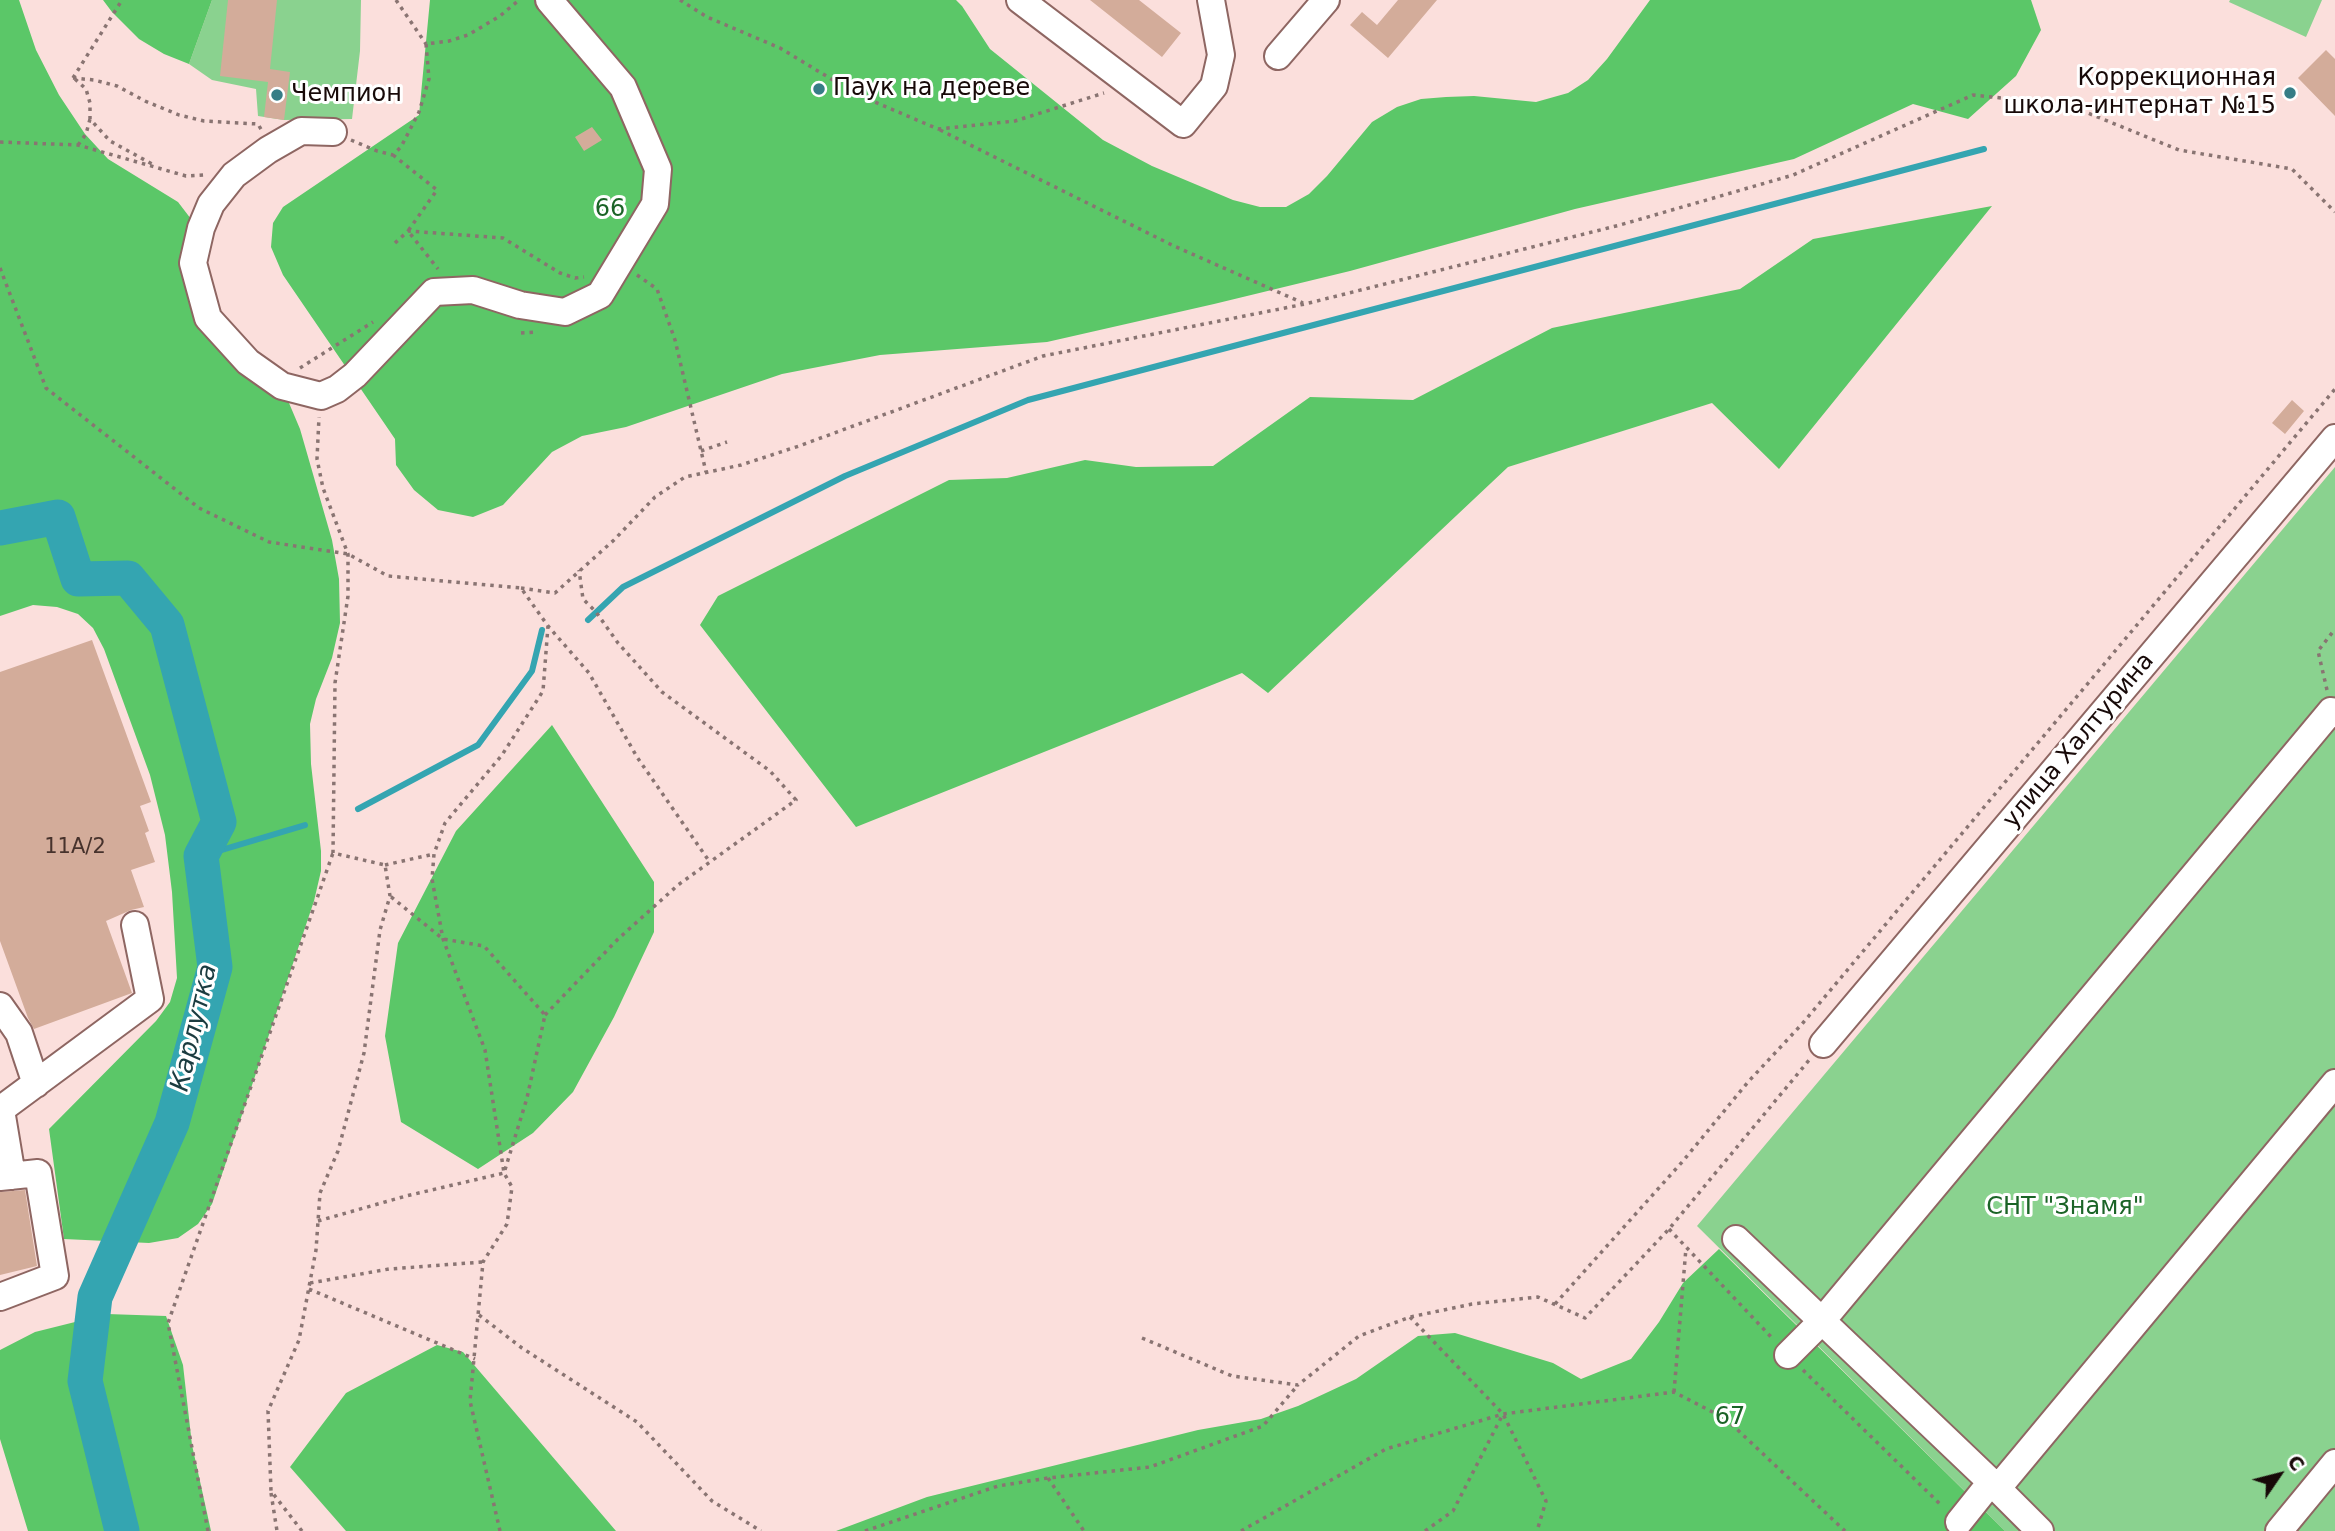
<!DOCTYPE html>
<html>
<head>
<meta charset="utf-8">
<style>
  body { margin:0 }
  #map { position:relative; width:2335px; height:1531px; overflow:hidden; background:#fbdfdc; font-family:"DejaVu Sans",sans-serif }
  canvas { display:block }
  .north { position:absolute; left:2244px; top:1440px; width:70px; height:70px; -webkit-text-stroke:5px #fff; paint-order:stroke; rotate:55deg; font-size:19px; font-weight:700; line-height:28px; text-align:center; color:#170908 }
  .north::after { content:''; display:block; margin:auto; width:24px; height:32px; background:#170908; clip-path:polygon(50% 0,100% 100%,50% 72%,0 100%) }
</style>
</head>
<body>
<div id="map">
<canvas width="2335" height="1531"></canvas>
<div class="north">С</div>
</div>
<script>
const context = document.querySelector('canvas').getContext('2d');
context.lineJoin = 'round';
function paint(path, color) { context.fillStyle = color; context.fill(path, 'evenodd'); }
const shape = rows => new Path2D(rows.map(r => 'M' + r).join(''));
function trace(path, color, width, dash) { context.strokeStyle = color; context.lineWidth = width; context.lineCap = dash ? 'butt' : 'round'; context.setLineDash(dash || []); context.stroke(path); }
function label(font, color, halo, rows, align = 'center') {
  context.font = font + ' "DejaVu Sans",sans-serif'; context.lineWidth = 6; context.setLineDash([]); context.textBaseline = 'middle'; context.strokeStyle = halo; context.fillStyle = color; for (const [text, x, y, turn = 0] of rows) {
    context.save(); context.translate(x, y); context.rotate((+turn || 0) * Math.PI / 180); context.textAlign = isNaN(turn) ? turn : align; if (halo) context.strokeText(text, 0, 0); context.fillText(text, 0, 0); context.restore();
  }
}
paint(shape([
  [212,0,361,0,360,51,352,119,284,120,258,116,256,89,212,80,189,64],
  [2230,0,2322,0,2306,37,2229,2],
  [2335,467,2335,1531,2005,1531,1697,1226]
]), '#8ad28f');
paint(shape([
  [0,0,19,0,36,50,59,95,85,134,108,159,178,202,191,219,207,303,270,384,289,403,300,429,332,540,339,579,340,623,332,658,316,699,310,724,311,764,321,851,321,871,314,901,212,1204,198,1224,178,1238,149,1243,64,1239,49,1129,156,1021,170,1002,177,978,172,892,165,835,150,775,104,649,93,628,78,614,57,607,33,605,0,616],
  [103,0,212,0,189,64,164,54,139,39,112,12],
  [430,0,956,0,962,6,990,49,1103,140,1152,166,1233,200,1260,207,1286,207,1309,194,1327,176,1372,122,1397,107,1421,99,1446,97,1474,96,1536,102,1568,93,1588,80,1607,59,1650,0,2031,0,2041,30,2016,76,1968,119,1913,104,1794,159,1575,209,1350,271,1214,304,1047,342,880,355,782,374,626,427,582,436,552,452,503,505,473,517,438,510,414,490,396,465,395,439,283,275,271,247,273,223,283,207,419,115],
  [1992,206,1779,469,1712,403,1508,467,1268,693,1242,673,856,827,700,625,718,596,949,480,1007,478,1085,460,1136,467,1213,466,1310,397,1413,400,1552,328,1740,289,1813,239],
  [552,725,654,882,654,932,614,1017,573,1092,533,1133,478,1169,401,1122,385,1036,398,943,456,831],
  [1719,1249,2005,1531,836,1531,927,1497,1198,1430,1261,1419,1298,1406,1356,1379,1418,1336,1455,1333,1553,1363,1581,1379,1631,1359,1659,1322,1683,1283],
  [107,1314,166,1316,183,1365,192,1445,211,1531,28,1531,0,1439,0,1350,35,1332],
  [437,1345,463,1352,616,1531,346,1531,290,1467,346,1393]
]), '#5bc768');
trace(shape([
  [588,620,623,587,845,476,1028,400,1984,149],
  [358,809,478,745,532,671,542,630],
  [201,856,305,825]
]), '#34a5b1', 6);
trace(shape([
  [0,528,58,517,78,579,128,578,167,625,219,822,201,856,215,967,172,1123,95,1297,85,1381,122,1531]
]), '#34a5b1', 35);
paint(shape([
  [228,0,277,0,270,69,290,72,284,120,264,117,268,82,220,76],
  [1090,0,1139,0,1181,33,1162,57],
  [1398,0,1437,0,1388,58,1350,25,1362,12,1377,25],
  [2326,50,2335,59,2335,116,2298,78],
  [592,127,602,140,584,151,575,137],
  [2292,400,2304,411,2285,434,2272,423],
  [92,640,151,802,140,806,149,831,145,833,155,862,131,870,144,907,131,910,106,921,132,993,34,1029,28,1018,0,941,0,672],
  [25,1190,37,1266,0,1275,0,1192]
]), '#d3ac9a');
const minor = shape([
  [1020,0,1183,124,1214,86,1221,55,1211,0],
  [1278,56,1326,0],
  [333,132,301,131,268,150,234,175,211,204,201,228,193,263,208,318,248,362,282,386,321,396,337,389,355,375,434,292,473,290,520,305,565,312,600,295,655,204,658,169,623,87,549,0],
  [0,1006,19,1033,36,1084],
  [1823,1044,2335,438],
  [0,1110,150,999,135,925],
  [1,1110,12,1176],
  [0,1177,38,1173,55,1276,0,1297],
  [1736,1239,1991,1482],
  [1788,1355,1821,1322,2331,711,2335,714],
  [1997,1489,2335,1083],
  [1959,1522,1991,1482,2040,1531],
  [2279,1531,2335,1463]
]);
trace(minor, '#8e6662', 30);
trace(shape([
  [396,0,426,44],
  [680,0,707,17,780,48,856,94,938,129,1015,121,1104,93],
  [73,78,94,80,117,86,145,101,179,115,204,121,258,124,262,131],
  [73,78,122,0],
  [75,79,86,89,90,103,90,119,110,141,154,165],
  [940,130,1174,246,1303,303],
  [351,140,377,151,393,155,401,147,419,112,429,79,426,44,449,41,468,35,500,16,519,0],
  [0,142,78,145,186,176,204,175],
  [78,145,86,134,90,119],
  [393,155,437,190,408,231,438,269],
  [395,243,408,231,503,238,560,273,575,278,584,277],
  [0,268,46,388,199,508,269,542,348,554,388,576,521,588,548,626,589,673,637,757,709,861],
  [637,275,657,289,675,340,706,472],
  [521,333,538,332],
  [300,368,373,322],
  [701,451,727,442],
  [521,588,555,593,614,540,655,497,685,477,741,465,799,446,1043,356,1305,304,1620,225,1793,175,1973,95,2068,105,2179,150,2292,169,2335,212],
  [2327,690,2318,651,2335,629],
  [385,865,434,854],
  [545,1015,618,939,678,885,796,800,770,771,662,692,618,643,596,612,583,599,579,570],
  [318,1221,406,1196,504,1173,527,1098,545,1015,484,946,443,939,390,896],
  [1669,1229,1773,1339],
  [310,1283,389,1269,483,1262],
  [309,1289,475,1359],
  [1555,1304,1683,1161,1748,1082,1802,1024,2335,389],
  [479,1315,522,1348,637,1422,712,1501,761,1531],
  [1410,1317,1503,1414,1546,1501,1537,1531],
  [1142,1338,1232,1376,1298,1385,1359,1336,1410,1317,1472,1304,1538,1297,1585,1318,1669,1229,1810,1059],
  [1803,1370,1942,1506],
  [1674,1392,1686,1248],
  [1048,1478,1084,1531],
  [271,1493,277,1531],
  [208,1531,168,1323,333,853],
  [302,1531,271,1491,268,1411,299,1340,316,1250,320,1193,338,1151,364,1053,380,930,390,896,385,865,333,853,335,683,348,596,348,554,323,488,317,459,319,417],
  [500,1531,470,1401,483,1262,507,1224,512,1187,504,1173,485,1050,443,939,432,879,434,854,445,823,502,755,543,691,548,626],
  [865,1531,998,1486,1048,1478,1150,1467,1263,1426,1298,1385],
  [1241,1531,1386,1449,1503,1414,1674,1392,1726,1419,1845,1531],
  [1425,1531,1453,1511,1503,1414]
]), '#897472', 3.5, [3.5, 5]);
trace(minor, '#fff', 26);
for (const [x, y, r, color] of [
  [819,89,7,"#367d86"],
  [2290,93,7,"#367d86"],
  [277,95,7,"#367d86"]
]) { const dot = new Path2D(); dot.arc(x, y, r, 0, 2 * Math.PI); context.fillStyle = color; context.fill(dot); trace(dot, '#fff', 2.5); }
label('21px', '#46322c', null, [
  ["11А/2",75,848]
]);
label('24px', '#170908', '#fff', [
  ["Коррекционная",2276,79,"right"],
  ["школа-интернат №15",2276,107,"right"],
  ["Паук на дереве",833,89],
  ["Чемпион",291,95]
], 'left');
label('24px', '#1b6427', '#fff', [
  ["66",610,210],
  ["СНТ \"Знамя\"",2065,1208],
  ["67",1730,1418]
]);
label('24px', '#170908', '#fff', [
  ["улица Халтурина",2079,741,-50]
]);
label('italic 26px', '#1b3c40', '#fff', [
  ["Карлутка",195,1028,-77]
]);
</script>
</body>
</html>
